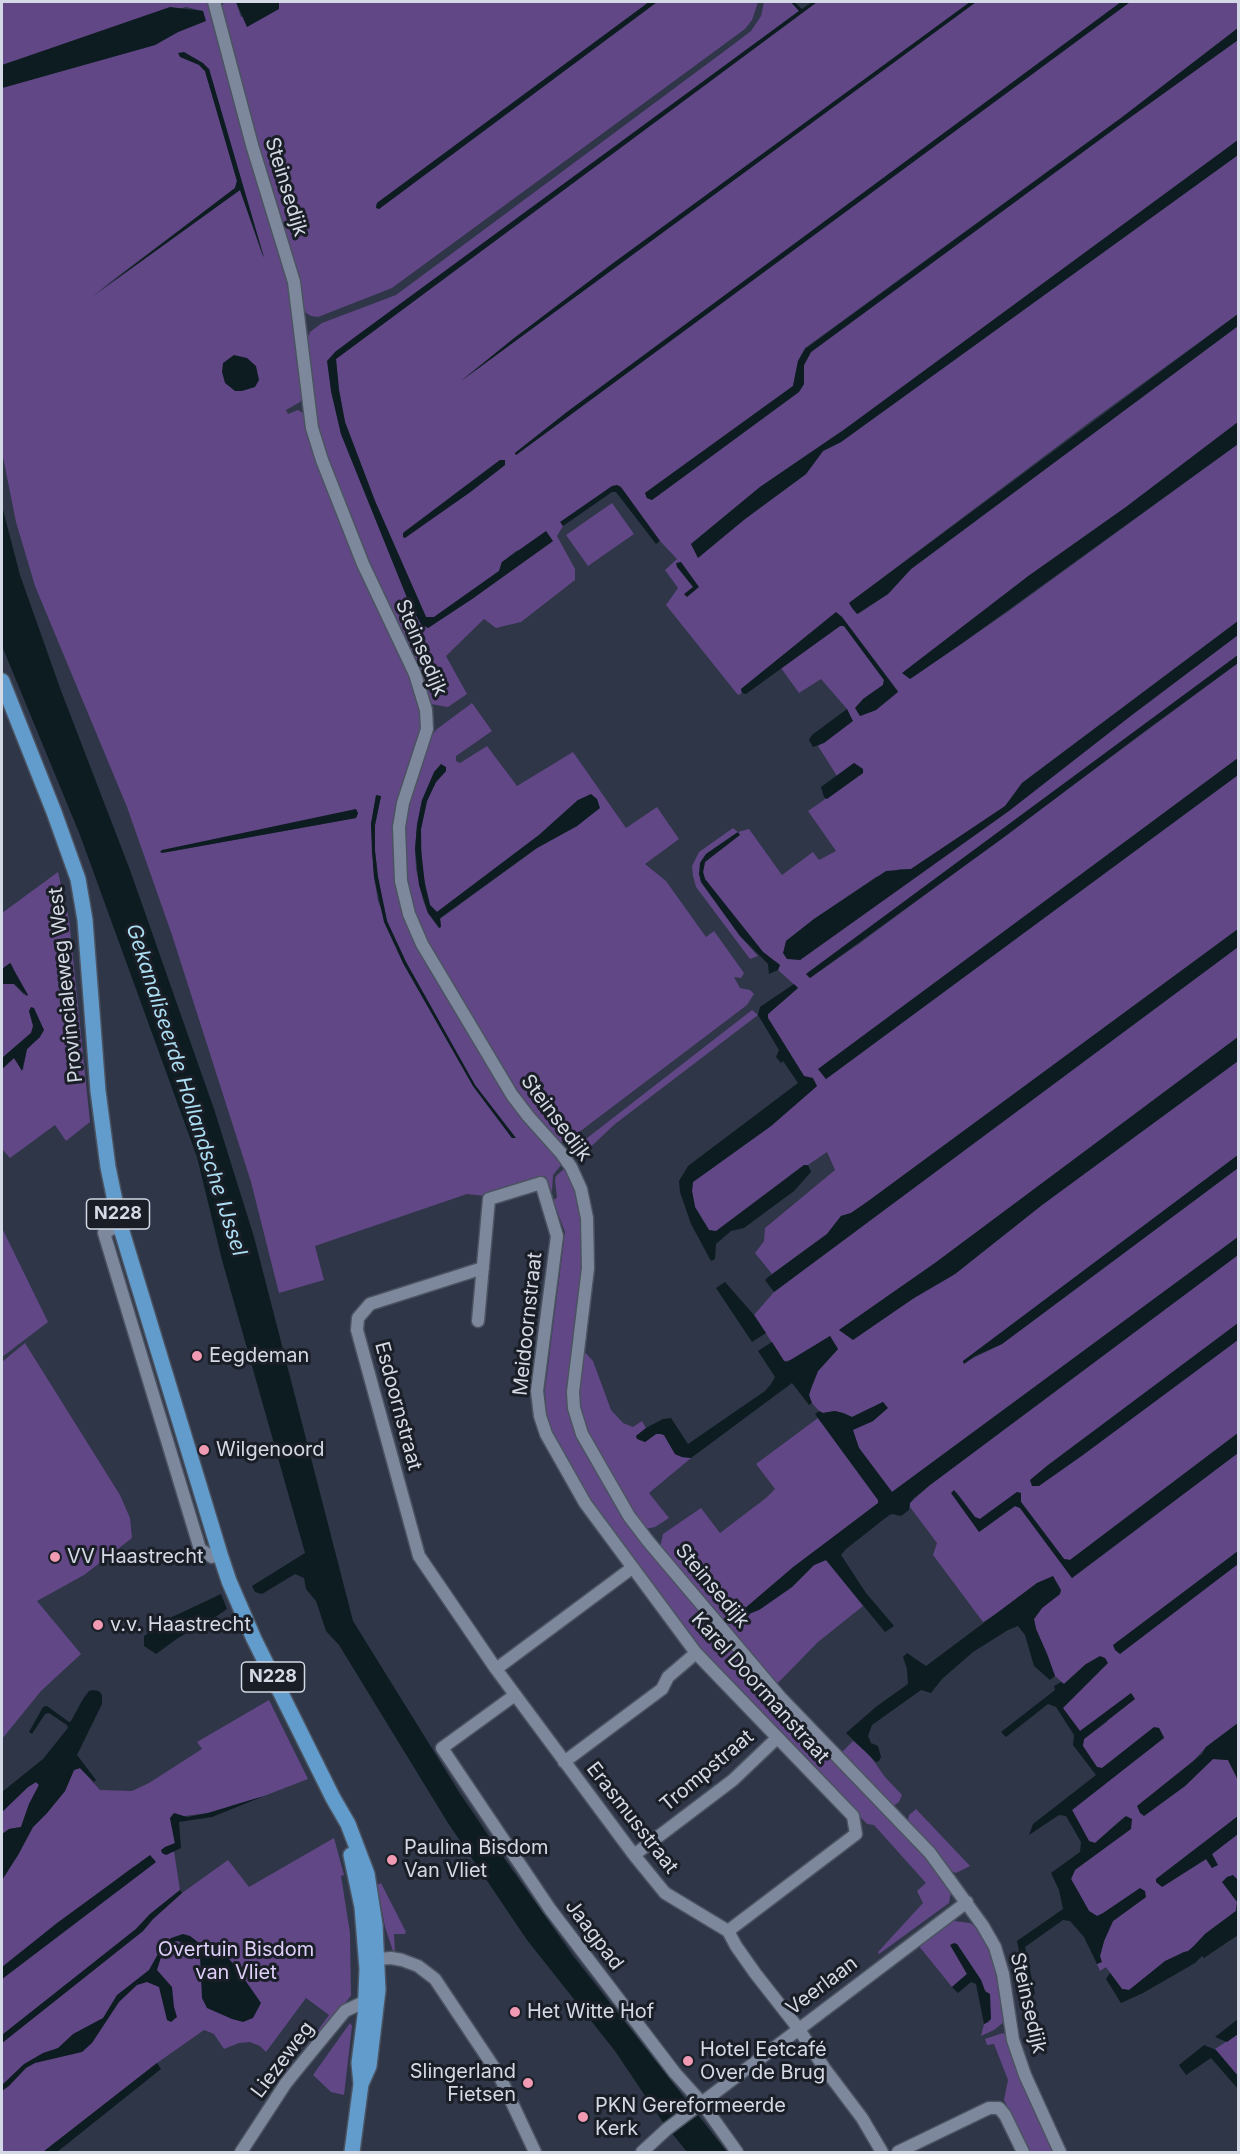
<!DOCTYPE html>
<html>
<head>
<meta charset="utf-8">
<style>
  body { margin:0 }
  #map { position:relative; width:1240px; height:2154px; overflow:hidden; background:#2e3648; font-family:Inter,sans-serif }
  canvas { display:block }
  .frame { position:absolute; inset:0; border:3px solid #d4dae5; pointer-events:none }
</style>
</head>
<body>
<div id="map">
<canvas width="1240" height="2154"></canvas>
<div class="frame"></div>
</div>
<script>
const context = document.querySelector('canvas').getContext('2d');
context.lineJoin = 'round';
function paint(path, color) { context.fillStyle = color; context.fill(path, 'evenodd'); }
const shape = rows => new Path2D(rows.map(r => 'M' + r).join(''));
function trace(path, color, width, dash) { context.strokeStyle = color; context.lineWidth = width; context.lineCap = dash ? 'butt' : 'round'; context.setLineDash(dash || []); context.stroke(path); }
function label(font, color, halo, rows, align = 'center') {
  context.font = font + ' Inter,sans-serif'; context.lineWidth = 6; context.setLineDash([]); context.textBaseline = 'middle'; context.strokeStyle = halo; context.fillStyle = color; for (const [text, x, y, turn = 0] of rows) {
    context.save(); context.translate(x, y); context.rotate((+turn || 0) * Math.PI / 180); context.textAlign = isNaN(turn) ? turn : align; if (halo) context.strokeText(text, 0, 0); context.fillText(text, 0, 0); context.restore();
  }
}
paint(shape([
  [2,2,209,2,287,267,301,374,302,398,300,402,286,410,288,414,298,410,303,413,309,430,412,676,423,724,400,802,405,914,562,1164,553,1175,552,1192,545,1176,485,1196,467,1194,315,1246,324,1280,279,1293,251,1182,172,935,127,807,35,586,16,522,2,452,2,88,155,45,178,32,205,21,203,11,186,7,2,65],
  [199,65,209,69,264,257,262,254,240,190,97,292,235,188,237,181,205,71],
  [376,796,381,796,375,825,375,851,378,877,387,921,406,962,475,1085,515,1138,512,1138,473,1086,403,963,378,901,374,877,371,824],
  [358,813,356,818,162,853],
  [224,2,236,2,241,17,279,9,279,2,649,2,377,203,376,207,379,209,657,2,758,2,752,20,745,29,392,288,318,317,311,316,306,313,301,303,221,9],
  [764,2,791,2,799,11,335,352,331,391,341,434,410,605,421,624,428,628,472,599,553,541,516,551,502,562,499,571,434,617,426,617,375,501,345,422,339,390,336,359,817,2,970,2,612,264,513,339,461,381,976,2,1121,2,567,412,515,453,516,455,1130,2,1238,2,1238,28,1121,118,805,348,798,361,793,386,645,493,647,498,652,500,798,392,804,384,804,365,811,352,1121,124,1238,40,1238,140,845,429,760,487,691,544,698,557,745,519,806,474,823,451,841,442,1238,155,1238,314,1091,421,849,603,858,614,888,594,911,569,1238,326,1238,422,1126,507,1027,577,910,679,1006,613,1238,444,1238,621,1022,783,1006,806,911,869,900,869,876,877,814,919,786,941,800,960,899,889,1238,635,1238,655,806,974,810,978,860,943,1238,663,1238,758,819,1070,826,1079,1238,775,1238,929,867,1202,851,1213,841,1216,827,1234,772,1274,755,1253,764,1241,765,1228,835,1170,827,1152,808,1165,804,1165,716,1232,709,1230,695,1207,692,1191,693,1182,771,1126,817,1086,804,1076,768,1018,768,1014,798,988,778,970,780,965,763,952,705,879,703,872,705,862,738,832,706,854,700,863,701,882,740,936,758,956,750,959,696,887,693,876,692,866,699,852,733,828,738,832,749,829,782,875,813,852,819,860,836,851,808,811,863,773,863,769,854,763,837,776,818,746,852,721,847,709,821,679,799,693,781,668,840,626,844,626,884,680,883,685,863,699,860,716,876,710,898,691,842,617,836,613,741,689,742,693,738,695,666,605,678,588,665,570,677,559,660,541,621,488,617,485,561,522,563,526,557,536,575,569,575,580,521,622,496,628,484,619,446,656,467,694,448,707,431,704,419,674,366,563,318,434,306,345,307,338,310,332,322,323,396,295,734,44,751,31,761,16],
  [500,460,505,465,469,493,403,537,403,533],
  [612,503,634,534,588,566,566,535],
  [472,703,492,731,456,756,456,761,460,763,487,746,517,786,573,752,626,828,657,807,679,839,645,864,666,881,706,937,714,931,744,973,741,978,734,977,740,988,750,990,754,994,747,1005,566,1142,558,1142,515,1092,419,930,405,880,405,816,427,747,431,736,437,729],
  [446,767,446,771,436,782,427,801,421,829,422,869,430,905,437,912,539,835,578,800,597,799,599,808,577,826,537,848,440,919,441,926,428,913,423,900,416,869,415,849,417,825,422,800],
  [58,872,69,919,90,1122,66,1141,55,1125,10,1158,2,1149,2,1069,14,1058,23,1070,27,1049,40,1037,29,1011,34,1026,31,1033,2,1058,2,984,14,984,25,996,11,963,2,969,2,913],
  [1238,947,1238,1037,935,1263,839,1330,853,1339,914,1298,955,1274,1042,1205,1238,1061,1238,1155,963,1361,963,1363,1002,1344,1238,1168,1238,1237,892,1492,859,1448,852,1430,873,1421,887,1408,883,1402,852,1417,843,1413,834,1411,823,1413,819,1411,811,1402,809,1395,818,1371,838,1349,830,1336,794,1360,784,1361,754,1315,774,1292],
  [752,1010,758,1015,615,1124,581,1156,575,1158,573,1156,576,1148,582,1142],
  [565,1168,577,1191,585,1239,569,1392,626,1517,912,1838,951,1892,949,1903,879,1954,878,1952,923,1903,917,1891,926,1883,874,1825,867,1824,702,1652,586,1499,565,1462,547,1422,545,1390,565,1232,553,1200,557,1198,555,1180,556,1176],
  [2,1228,48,1322,2,1357],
  [1238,1255,1238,1433,1070,1560,1064,1559,1021,1502,1021,1493,1017,1492,980,1519,975,1517,955,1490,979,1532,1015,1506,1020,1508,1072,1578,1238,1453,1238,1551,1114,1646,1120,1653,1238,1564,1238,1723,1206,1747,1144,1816,1185,1786,1213,1759,1228,1760,1238,1780,1238,1816,1205,1843,1162,1887,1206,1859,1212,1868,1212,1854,1238,1834,1238,1880,1232,1875,1237,1902,1236,1911,1205,1934,1188,1952,1184,1952,1129,1990,1122,1989,1106,1967,1100,1971,1097,1964,1101,1962,1100,1956,1104,1941,1113,1921,1146,1897,1097,1916,1089,1911,1071,1879,1075,1870,1125,1816,1095,1843,1089,1841,1072,1810,1164,1737,1159,1728,1102,1768,1097,1767,1082,1746,1084,1739,1108,1721,1095,1721,1080,1731,1062,1708,1086,1664,1064,1684,1055,1676,1047,1654,1036,1629,1034,1619,1042,1608,1060,1594,1052,1577,1037,1583,999,1612,983,1622,933,1555,937,1543,910,1507,910,1503,930,1485],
  [25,1343,120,1495,130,1518,132,1538,84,1575,37,1601,81,1654,41,1691,2,1739,2,1362],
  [581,1348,593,1361,611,1410,623,1423,633,1427,642,1421,646,1428,636,1436,645,1442,656,1434,661,1434,664,1435,675,1454,682,1457,691,1458,649,1493,669,1518,655,1527,645,1529,633,1514,595,1452,582,1420,578,1392],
  [818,1418,878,1500,878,1504,792,1568,759,1610,792,1587,814,1565,826,1560,863,1606,818,1642,776,1685,660,1548,663,1534,701,1508,720,1533,766,1498,775,1489,756,1464],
  [269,1700,308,1779,264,1796,208,1813,170,1818,175,1844,165,1847,166,1855,174,1851,180,1890,150,1914,136,1929,2,2035,2,1979,156,1862,133,1867,2,1967,2,1880,18,1855,33,1827,47,1813,65,1791,74,1770,80,1768,100,1790,132,1791,149,1783,202,1749,197,1742],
  [853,1741,868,1753,885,1777,902,1795,899,1802,893,1806,840,1754],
  [36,1782,39,1785,29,1804,21,1827,9,1829,2,1834,2,1812,28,1787],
  [916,1809,970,1866,956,1873,951,1871,908,1820,909,1815],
  [334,1838,344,1875,341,1876,350,1933,351,1996,284,2076,280,2070,281,2066,282,2064,290,2069,329,2015,306,1998,266,2052,260,2046,250,2042,239,2043,224,2049,214,2034,204,2030,157,2063,43,2152,2,2152,2,2043,143,1931,153,1919,182,1893,228,1860,249,1887],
  [381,1883,406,1932,405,1934,394,1934,395,1953,405,1953,417,1960,394,1954,385,1927,377,1885],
  [954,1921,970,1923,977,1928,991,1950,999,1975,1005,2011,1004,2022,994,2030,981,2036,984,2024,988,2022,989,2001,981,1980,957,1944,951,1945,967,1974,952,1987,918,1945],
  [350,2023,352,2026,344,2095,331,2092,313,2075],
  [1003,2033,1007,2036,1056,2152,1030,2152,1004,2100,1008,2080,994,2044,987,2045,985,2039],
  [1238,2034,1238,2076,1215,2049]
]), '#624786');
paint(shape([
  [236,2,279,2,279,9,247,27],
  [649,2,657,2,379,209,376,208,377,203],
  [791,2,794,2,802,9,812,2,817,2,336,359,339,390,345,422,375,501,426,617,434,617,499,571,502,562,546,531,553,541,472,599,428,628,421,624,410,605,341,434,331,391,327,361,335,352,355,337,799,11],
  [970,2,976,2,461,381,513,339,612,264],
  [1121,2,1130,2,516,455,515,453,567,412],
  [170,7,203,11,206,21,178,32,155,45,2,88,2,65],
  [1238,28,1238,40,1121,124,811,352,804,365,804,384,799,392,652,500,647,498,645,493,793,386,798,361,805,349,1121,118],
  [184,52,203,63,209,69,264,258,240,190,92,297,235,188,237,181,205,71,199,65,180,57,178,53],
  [1238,140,1238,155,841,442,823,451,806,474,745,519,698,558,691,544,760,487,845,429],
  [1238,314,1238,326,911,569,888,594,857,614,852,608,849,603],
  [234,355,247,358,256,366,259,380,255,387,242,391,235,391,225,383,222,372,223,363],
  [1238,422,1238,444,964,642,910,679,902,673,1027,577,1126,507],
  [500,460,505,460,505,465,469,493,405,538,403,537,403,533],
  [617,485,621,487,660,541,656,544,616,492,612,492,563,526,560,522,612,486],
  [2,506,20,575,60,688,130,870,215,1112,254,1237,353,1621,459,1792,492,1841,574,1957,727,2152,687,2152,662,2121,615,2051,527,1940,448,1823,339,1645,326,1631,316,1601,306,1589,304,1578,295,1574,262,1594,255,1592,252,1586,305,1553,222,1260,197,1157,80,835,2,646],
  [681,562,699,587,687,597,684,594,693,587,677,567,676,563],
  [836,612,842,617,898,692,876,710,860,716,855,708,863,699,883,685,884,680,844,626,840,626,746,694,742,693,741,689],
  [1238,621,1238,635,1132,715,1009,811,800,960,787,959,783,953,786,941,814,919,886,871,911,869,1005,806,1022,783],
  [1238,655,1238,663,1145,731,1003,838,810,978,806,974],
  [847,709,853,721,824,743,813,747,809,740,812,735],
  [1238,758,1238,775,826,1079,818,1069],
  [854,763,863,769,863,773,827,799,824,797,821,787],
  [441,764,446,767,446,771,436,782,427,801,421,829,421,849,425,885,430,905,437,912,539,835,578,800,591,794,597,799,600,808,577,826,537,848,440,918,441,927,439,928,428,913,419,885,415,849,417,825,422,800,434,772],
  [376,795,381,796,375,825,375,851,378,877,387,921,406,962,475,1085,516,1138,512,1138,473,1086,403,963,384,922,374,877,372,852,371,824],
  [356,809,358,813,356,818,162,853,160,852,162,850],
  [738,832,740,835,705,862,703,872,705,879,763,952,780,965,778,970,769,974,768,964,740,936,701,882,699,874,700,863,706,854],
  [1238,929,1238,947,774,1292,765,1280,767,1278,827,1234,841,1216,851,1213,867,1202],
  [10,963,28,995,27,996,14,984,2,984,2,969],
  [794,984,798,988,768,1014,768,1018,804,1076,813,1078,817,1086,771,1126,693,1182,692,1191,695,1207,709,1230,716,1231,804,1165,808,1165,811,1172,794,1191,744,1228,731,1231,716,1244,715,1259,711,1261,691,1224,680,1192,679,1181,688,1166,798,1083,783,1061,781,1063,776,1057,779,1050,758,1015,760,1007],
  [31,1007,34,1008,44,1030,40,1037,27,1049,22,1071,14,1058,2,1069,2,1058,31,1033,33,1026,29,1011],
  [1238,1037,1238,1061,1042,1205,955,1274,914,1298,853,1340,839,1330,935,1263],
  [1238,1155,1238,1168,1002,1344,975,1356,964,1364,963,1361],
  [1238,1237,1238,1255,930,1485,914,1498,910,1503,909,1510,901,1516,892,1514,888,1516,846,1549,841,1555,866,1593,894,1626,885,1632,826,1560,814,1565,792,1587,759,1610,749,1614,744,1609,792,1568,878,1503,878,1500,815,1414,819,1411,823,1413,835,1411,843,1413,852,1417,883,1402,888,1408,873,1421,853,1430,859,1448,892,1492],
  [725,1282,754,1315,766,1333,752,1342,716,1288],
  [1238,1323,1238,1340,1083,1455,1039,1486,1032,1486,1030,1480,1048,1465],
  [830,1336,838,1349,818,1371,811,1388,809,1395,812,1403,809,1405,792,1383,691,1458,682,1457,675,1454,664,1435,661,1434,656,1434,645,1442,637,1439,636,1436,646,1428,663,1419,671,1418,688,1444,765,1391,771,1384,775,1377,758,1351,772,1342,784,1361,787,1362],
  [1238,1433,1238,1453,1072,1578,1020,1508,1015,1506,979,1532,951,1493,954,1490,975,1517,980,1519,1017,1492,1021,1493,1021,1502,1064,1559,1070,1560],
  [1238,1551,1238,1564,1120,1654,1115,1650,1113,1645],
  [1053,1576,1061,1590,1060,1594,1042,1608,1034,1619,1036,1629,1047,1654,1055,1676,1050,1680,1034,1666,1025,1635,1018,1626,1008,1630,973,1652,942,1679,931,1693,921,1690,872,1725,868,1736,871,1743,878,1746,881,1757,879,1761,876,1762,846,1733,877,1706,908,1684,907,1669,903,1657,907,1653,926,1666,1037,1583],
  [221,1594,227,1609,217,1616,178,1638,156,1654,144,1646,144,1636,170,1618],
  [1100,1656,1105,1658,1108,1663,1063,1708,1080,1731,1131,1693,1135,1699,1084,1739,1083,1746,1097,1767,1102,1768,1154,1727,1159,1728,1164,1738,1072,1810,1089,1841,1095,1843,1126,1816,1132,1819,1131,1829,1075,1870,1071,1879,1089,1911,1097,1916,1103,1913,1140,1888,1145,1891,1146,1897,1113,1921,1104,1941,1100,1956,1102,1962,1097,1964,1084,1937,1070,1921,1063,1920,1025,1947,1035,1994,1030,1994,1027,1991,1017,1941,1063,1909,1059,1890,1051,1873,1080,1852,1081,1842,1066,1816,1059,1815,1029,1835,1033,1824,1096,1775,1073,1745,1074,1735,1056,1707,1048,1704,1006,1737,1001,1732,1055,1690,1054,1686,1061,1682,1064,1684,1086,1664],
  [93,1690,99,1691,102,1695,102,1704,77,1755,96,1780,94,1782,80,1768,74,1770,65,1791,47,1813,33,1827,18,1855,2,1880,2,1834,9,1829,21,1827,29,1804,39,1785,36,1782,28,1787,2,1812,2,1792,43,1759,68,1728,67,1725,49,1713,45,1714,32,1734,29,1732,43,1707,47,1706,69,1722,71,1721,83,1699,89,1691],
  [1238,1723,1238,1780,1228,1760,1213,1759,1185,1786,1144,1816,1140,1813,1137,1806,1202,1754,1206,1747],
  [264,1796,212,1817,179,1822,181,1848,166,1855,162,1853,161,1850,165,1847,175,1843,170,1818,174,1813,187,1817,208,1813],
  [1238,1816,1238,1834,1212,1854,1218,1865,1212,1868,1206,1859,1162,1887,1156,1882,1156,1879],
  [150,1855,156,1862,2,1979,2,1967,57,1923],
  [1233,1875,1238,1880,1238,1935,1204,1958,1202,1956,1195,1963,1143,1993,1121,2003,1106,1979,1110,1973,1122,1989,1129,1990,1165,1961,1184,1952,1188,1951,1194,1946,1205,1934,1236,1911,1237,1902,1222,1882,1227,1877],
  [180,1890,182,1893,153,1919,143,1931,2,2043,2,2035,136,1929,150,1914],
  [183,1934,190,1936,203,1946,214,1952,223,1952,236,1967,261,2003,253,2018,243,2022,232,2019,207,2008,202,1998,200,1956,197,1947,191,1944,176,1941,167,1947,162,1954,157,1970,172,1987,174,2007,177,2017,171,2022,167,2020,159,1987,147,1982,137,1985,119,2002,92,2043,82,2052,35,2063,26,2068,9,2086,2,2091,2,2085,24,2064,43,2053,58,2048,73,2034,103,2018,117,1995,149,1970,159,1952,171,1938],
  [954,1943,957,1944,981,1980,985,1991,990,1994,991,2019,988,2022,984,2024,976,1984,971,1982,958,1993,952,1987,967,1974,950,1945],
  [1238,2019,1238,2034,1227,2042,1215,2037],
  [1204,2045,1216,2050,1238,2076,1238,2089,1211,2058,1186,2075,1179,2065],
  [157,2063,161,2069,57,2152,43,2152]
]), '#0d1c21');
const minor = shape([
  [120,1225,104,1233,200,1549,212,1557,220,1554],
  [483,1268,370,1304,358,1318,357,1330,419,1556,496,1669,634,1855,665,1893,728,1931,736,1946,755,1973,798,2028,825,2069,862,2118,882,2152],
  [478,1321,489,1199,541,1183,557,1236,537,1391,540,1416,546,1434,585,1503,696,1653,853,1816,856,1834,728,1931],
  [496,1669,632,1568],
  [515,1695,442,1748,550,1909,675,2073,702,2103,737,2152],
  [564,1762,662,1689,668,1677,696,1653],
  [634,1855,733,1780,777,1738],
  [372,1964,378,1959,391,1958,402,1960,418,1966,435,1979,499,2075,535,2152],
  [241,2152,286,2083,303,2062,345,2011,366,2001],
  [898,2152,989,2108,999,2108,1005,2115,1023,2152]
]);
const tertiary = shape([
  [214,2,252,145,294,282,312,428,322,460,363,564,415,674,426,710,427,729,403,803,399,827,401,881,409,914,422,944,512,1095,528,1116,561,1153,571,1167,581,1189,587,1218,588,1268,573,1392,574,1408,582,1434,629,1516,648,1541,780,1697,930,1853,983,1926,995,1947,1003,1974,1013,2040,1025,2075,1060,2152],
  [642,2152,667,2129,967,1902]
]);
const primary = shape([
  [2,681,54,812,78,879,85,920,98,1091,108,1167,120,1225,220,1554,229,1581,254,1639,333,1798,348,1824,367,1874,375,1925,378,1990,369,2066,361,2084],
  [351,1855,362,1907,367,1969,365,2016,359,2063,361,2084,352,2152]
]);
trace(minor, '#4b5361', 15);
trace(tertiary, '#4b5361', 15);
trace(primary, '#4b5361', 18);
trace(minor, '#7e889d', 12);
trace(tertiary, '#7e889d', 12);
trace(primary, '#629ccd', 15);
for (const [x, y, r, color] of [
  [197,1356,6,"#f19ab3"],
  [204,1450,6,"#f19ab3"],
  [55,1557,6,"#f19ab3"],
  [98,1625,6,"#f19ab3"],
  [392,1860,6,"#f19ab3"],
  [515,2012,6,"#f19ab3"],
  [688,2061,6,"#f19ab3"],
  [528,2083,6,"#f19ab3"],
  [583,2117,6,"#f19ab3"]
]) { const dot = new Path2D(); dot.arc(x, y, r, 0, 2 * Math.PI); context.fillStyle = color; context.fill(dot); trace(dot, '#1a1e26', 2); }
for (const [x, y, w] of [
  [118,1214,63],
  [273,1677,63]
]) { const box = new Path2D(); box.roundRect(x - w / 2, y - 15, w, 30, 4.5); context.fillStyle = '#1a1e26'; context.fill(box); trace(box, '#d4dae5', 1.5); }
label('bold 18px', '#d4dae5', null, [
  ["N228",118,1214],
  ["N228",273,1677]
]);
label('20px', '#d4dae5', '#1a1e26', [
  ["Steinsedijk",286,187,73],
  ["Steinsedijk",421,648,67],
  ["Provincialeweg West",66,985,-96],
  ["Steinsedijk",556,1118,53],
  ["Meidoornstraat",528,1324,-84],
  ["Esdoornstraat",398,1406,75],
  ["Steinsedijk",712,1586,50],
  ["Karel Doormanstraat",760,1688,48],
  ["Trompstraat",707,1771,-40],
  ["Erasmusstraat",632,1818,52],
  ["Jaagpad",594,1935,53],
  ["Veerlaan",822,1986,-37],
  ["Steinsedijk",1028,2003,77],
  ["Liezeweg",283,2060,-53]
]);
label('20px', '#d4dae5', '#1a1e26', [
  ["Eegdeman",209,1356],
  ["Wilgenoord",216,1450],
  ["VV Haastrecht",67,1557],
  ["v.v. Haastrecht",110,1625],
  ["Paulina Bisdom",404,1848],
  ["Van Vliet",404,1871],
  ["Het Witte Hof",527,2012],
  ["Hotel Eetcafé",700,2050],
  ["Over de Brug",700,2073],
  ["Slingerland",516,2072,"right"],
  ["Fietsen",516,2095,"right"],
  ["PKN Gereformeerde",595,2106],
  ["Kerk",595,2129]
], 'left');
label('20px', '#dfcff9', '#1a1e26', [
  ["Overtuin Bisdom",236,1950],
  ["van Vliet",236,1973]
]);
label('italic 21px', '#acdef3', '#1a1e26', [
  ["Gekanaliseerde Hollandsche IJssel",186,1090,72]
]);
</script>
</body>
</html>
